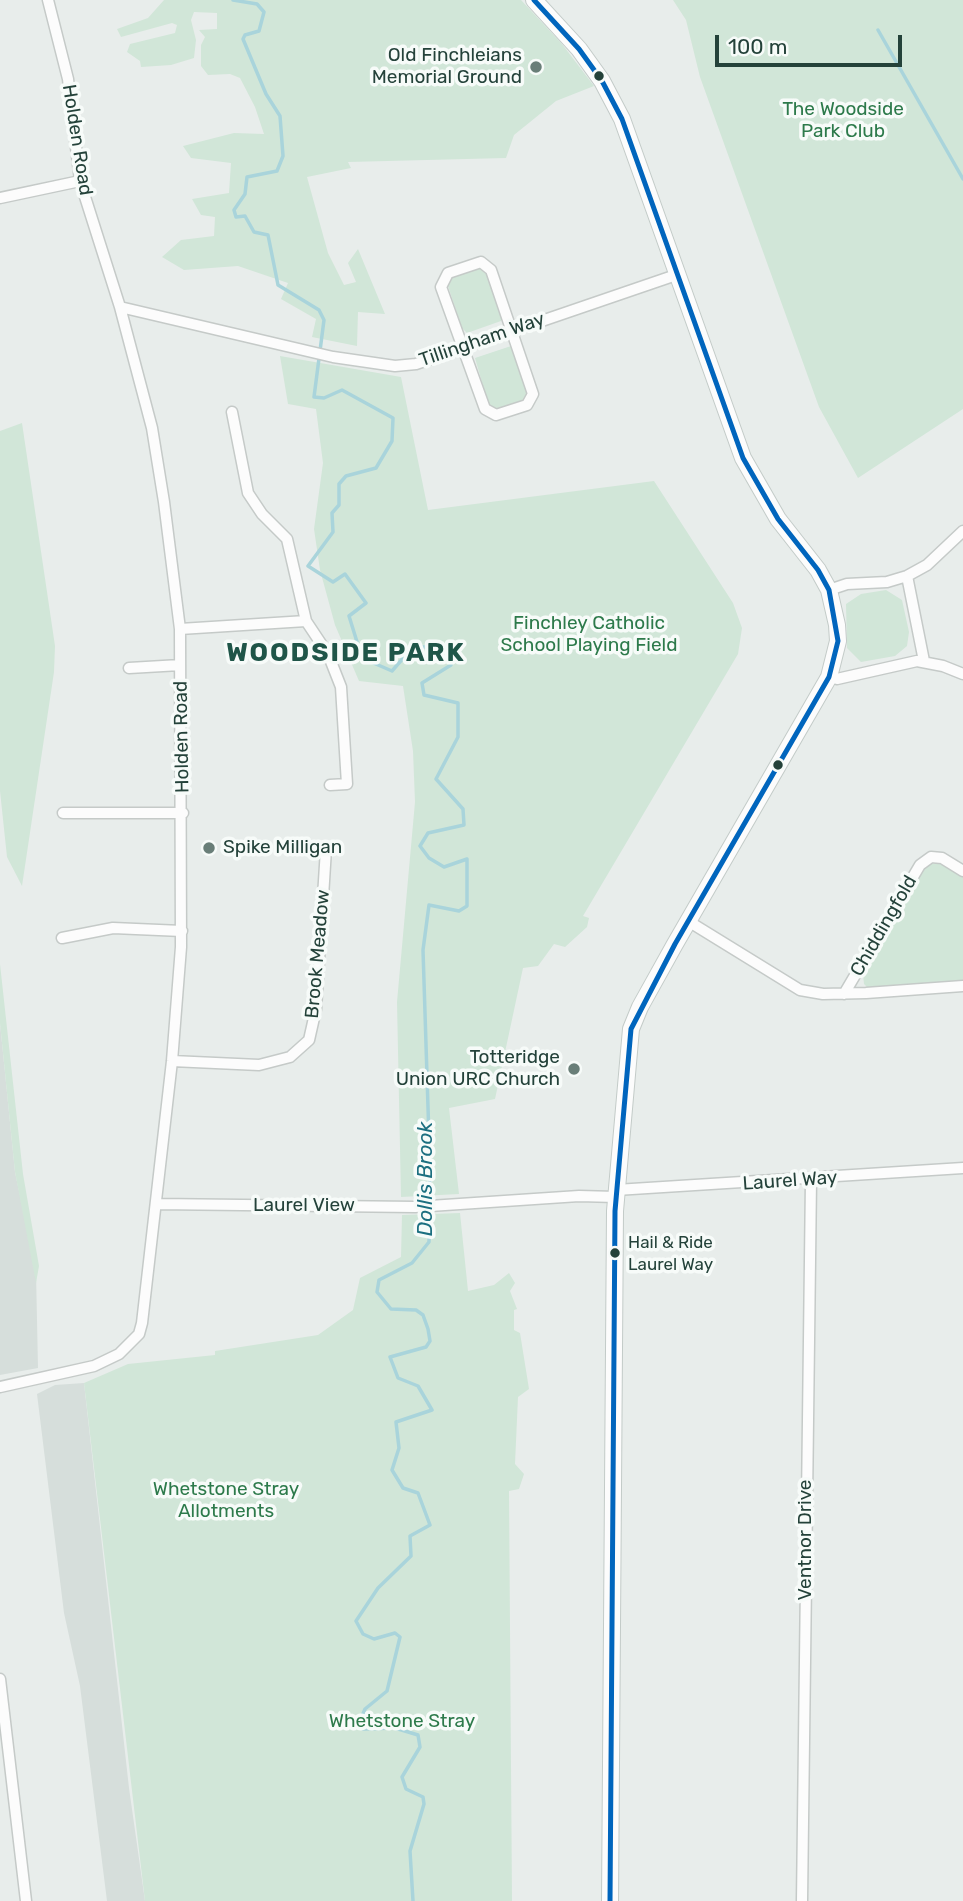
<!DOCTYPE html>
<html>
<head>
<meta charset="utf-8">
<style>
  body { margin:0 }
  #map { position:relative; width:963px; height:1901px; overflow:hidden; background:#e8edeb; font-family:Rubik,sans-serif }
  canvas { display:block }
  .scale { position:absolute; left:715px; top:35px; width:187px; height:32px; box-sizing:border-box; border:4px solid #24423a; border-top:0; padding-left:9px; font-size:21px; line-height:24px; white-space:nowrap; color:#24423a; -webkit-text-stroke:5px #f7fbf9; paint-order:stroke }
</style>
</head>
<body>
<div id="map">
<canvas width="963" height="1901"></canvas>
<div class="scale">100 m</div>
</div>
<script>
const context = document.querySelector('canvas').getContext('2d');
context.lineJoin = 'round';
function paint(path, color) { context.fillStyle = color; context.fill(path, 'evenodd'); }
const shape = rows => new Path2D(rows.map(r => 'M' + r).join(''));
function trace(path, color, width, dash) { context.strokeStyle = color; context.lineWidth = width; context.lineCap = dash ? 'butt' : 'round'; context.setLineDash(dash || []); context.stroke(path); }
function label(font, color, halo, rows, align = 'center') {
  context.font = font + ' Rubik,sans-serif'; context.lineWidth = 7; context.setLineDash([]); context.textBaseline = 'middle'; context.strokeStyle = halo; context.fillStyle = color; for (const [text, x, y, turn = 0] of rows) {
    context.save(); context.translate(x, y); context.rotate((+turn || 0) * Math.PI / 180); context.textAlign = isNaN(turn) ? turn : align; if (halo) context.strokeText(text, 0, 0); context.fillText(text, 0, 0); context.restore();
  }
}
paint(shape([
  [0,1023,15,1172,36,1272,38,1368,0,1375],
  [84,1383,129,1788,145,1901,107,1901,80,1686,64,1613,37,1394,55,1385]
]), '#d6dedb');
paint(shape([
  [164,0,521,0,562,44,594,86,556,101,514,135,506,158,348,162,351,168,307,177,328,253,344,285,356,282,348,263,358,249,385,314,358,312,357,346,312,337,316,319,281,299,288,283,238,266,184,270,162,257,181,240,214,236,215,217,201,215,192,199,229,193,231,163,191,158,183,146,234,133,264,134,255,107,240,78,230,74,208,75,201,66,201,45,205,37,199,30,217,29,217,13,194,12,191,20,196,40,194,58,171,65,141,67,140,61,127,52,130,44,175,33,177,25,172,23,121,37,117,29,148,18],
  [673,0,963,0,963,409,858,478,819,407,700,77,686,20],
  [481,267,487,273,502,316,501,321,467,333,462,328,447,283,451,276],
  [511,346,529,394,525,401,495,410,489,407,475,358],
  [280,356,401,377,428,510,654,481,733,603,742,628,738,654,583,916,589,918,587,927,565,947,554,944,538,966,523,968,495,1099,449,1108,459,1194,401,1197,397,1002,415,802,413,751,403,686,359,681,335,625,320,570,314,529,323,463,316,409,288,404],
  [22,423,55,646,54,672,22,886,7,857,0,791,0,431],
  [886,590,902,600,909,632,907,646,895,656,861,662,847,648,846,604,861,594],
  [940,863,963,877,963,982,868,988,864,984,863,974,923,870,931,864],
  [0,964,23,1174,39,1266,36,1283,15,1172,0,1023],
  [460,1213,468,1291,494,1285,509,1273,515,1283,510,1291,517,1309,514,1310,514,1330,520,1333,529,1389,518,1397,515,1464,524,1474,519,1489,509,1491,512,1901,145,1901,84,1383,128,1364,215,1355,215,1351,318,1335,353,1310,360,1278,401,1257,402,1215]
]), '#d1e6d8');
trace(shape([
  [233,0,257,4,264,12,259,31,245,35,243,39,266,94,280,116,283,156,277,171,247,177,245,194,234,210,236,217,245,216,254,232,268,235,278,285,319,310,324,320,314,397,324,398,342,390,393,418,392,441,376,468,346,476,339,484,339,505,332,513,333,532,308,566,333,582,345,574,366,603,349,616,362,658,392,671,405,656,422,647,439,647,448,654,451,665,422,683,424,695,458,703,458,737,436,779,463,809,464,825,428,833,420,846,429,858,444,867,467,859,467,906,459,911,429,905,423,950,430,1170,429,1242,412,1263,379,1280,377,1292,391,1309,416,1310,423,1315,428,1329,430,1341,426,1347,390,1357,398,1378,418,1386,432,1410,396,1422,399,1448,392,1470,403,1488,418,1493,430,1525,410,1536,411,1556,378,1588,356,1621,363,1634,374,1639,395,1633,400,1637,387,1691,365,1709,358,1726,363,1729,395,1728,418,1735,420,1747,402,1777,406,1789,423,1797,424,1804,410,1851,413,1901],
  [878,30,963,179]
]), '#a9d4db', 3.5);
const street = shape([
  [0,198,80,181],
  [481,262,491,270,533,394,527,405,496,415,485,409,441,287,448,273,481,262],
  [120,307,333,357,395,366,416,364,676,275],
  [232,412,248,493,262,514,287,539,306,621],
  [907,576,924,661],
  [829,590,847,584,887,582,907,576,927,565,963,531],
  [180,629,306,621,328,654,341,687,347,784,330,785],
  [129,668,180,665],
  [829,677,837,679,917,661,943,666,963,674],
  [63,813,183,813],
  [688,921,800,990,823,994,866,993,963,986],
  [62,938,113,928,182,931],
  [844,994,920,865,931,857,942,858,963,871],
  [172,1061,259,1065,290,1057,309,1040,316,1009,326,849],
  [616,1190,963,1168],
  [156,1204,415,1207,579,1196,616,1197],
  [0,1387,94,1366,119,1354,139,1334,142,1323,172,1061,181,947,180,629,164,502,152,428,120,307,80,181,68,79,48,0],
  [0,1679,26,1901],
  [802,1901,811,1180]
]);
const secondary = shape([
  [534,0,579,49,602,81,622,119,743,458,778,519,818,570,829,590,837,625,838,641,829,677,675,944,640,1007,631,1029,615,1211,610,1901]
]);
trace(street, '#c5cac8', 13);
trace(secondary, '#c3cbc8', 18);
trace(street, '#fcfcfc', 10);
trace(secondary, '#fcfcfc', 16);
trace(shape([
  [534,0,579,49,602,81,622,119,743,458,778,519,818,570,829,590,838,641,829,677,675,944,631,1029,615,1211,610,1901]
]), '#0065bd', 5);
for (const [x, y, r, color] of [
  [536,67,7,"#697e78"],
  [599,76,6,"#24423a"],
  [778,765,6,"#24423a"],
  [209,848,7,"#697e78"],
  [574,1069,7,"#697e78"],
  [615,1253,6,"#24423a"]
]) { const dot = new Path2D(); dot.arc(x, y, r, 0, 2 * Math.PI); context.fillStyle = color; context.fill(dot); trace(dot, '#f7fbf9', 2.5); }
label('17px', '#24423a', '#f7fbf9', [
  ["Hail & Ride",628,1243],
  ["Laurel Way",628,1265]
], 'left');
label('19px', '#24423a', '#f7fbf9', [
  ["Old Finchleians",522,56],
  ["Memorial Ground",522,78],
  ["Spike Milligan",223,848,"left"],
  ["Totteridge",560,1058],
  ["Union URC Church",560,1080]
], 'right');
label('19px', '#2d7a4b', '#f7fbf9', [
  ["The Woodside",843,110],
  ["Park Club",843,132],
  ["Finchley Catholic",589,624],
  ["School Playing Field",589,646],
  ["Whetstone Stray",226,1490],
  ["Allotments",226,1512],
  ["Whetstone Stray",402,1722]
]);
label('19px', '#24423a', '#f7fbf9', [
  ["Holden Road",77,140,81],
  ["Tillingham Way",482,340,-19],
  ["Holden Road",182,737,-91],
  ["Chiddingfold",884,926,-60],
  ["Brook Meadow",318,954,-85],
  ["Laurel Way",790,1181,-4],
  ["Laurel View",304,1206],
  ["Ventnor Drive",806,1540,-90]
]);
label('italic 21px', '#1c6f80', '#f7fbf9', [
  ["Dollis Brook",426,1179,-90]
]);
context.letterSpacing = '2px';
label('bold 26px', '#1f5548', '#f7fbf9', [
  ["WOODSIDE PARK",346,653]
]);
context.letterSpacing = '0px';
</script>
</body>
</html>
